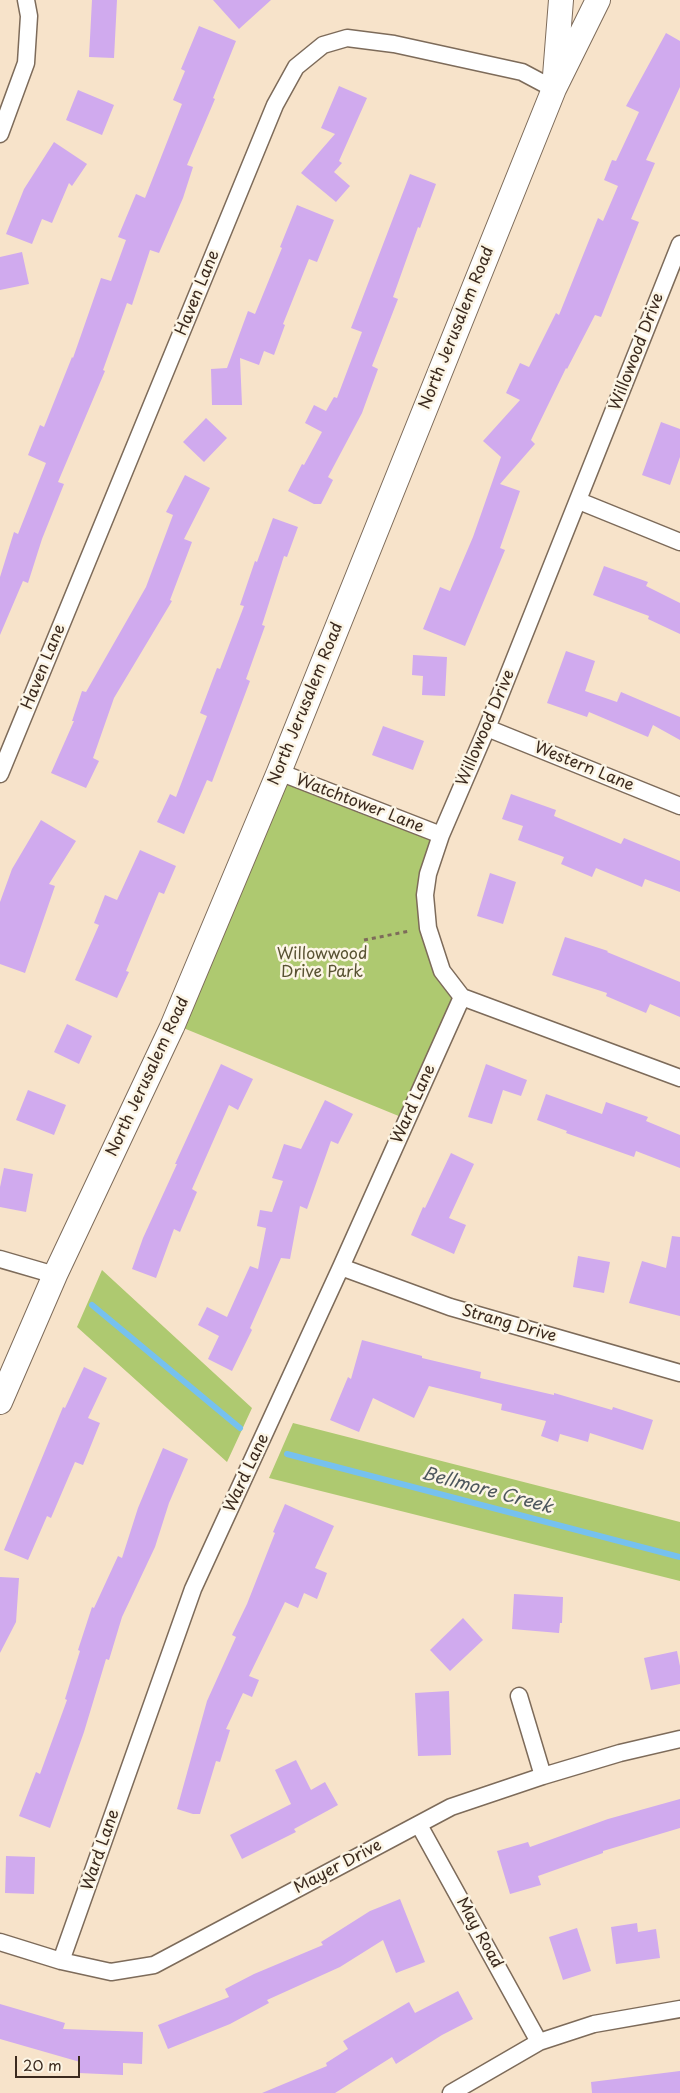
<!DOCTYPE html>
<html>
<head>
<meta charset="utf-8">
<style>
  body { margin:0 }
  #map { position:relative; width:680px; height:2093px; overflow:hidden; background:#f7e3ca; font-family:"Playpen Sans",sans-serif }
  canvas { display:block }
  .scale { position:absolute; left:15px; top:2056px; width:65px; height:22px; box-sizing:border-box; border:2px solid #3b2a1e; border-top:0; padding-left:6px; font-size:15px; line-height:18px; white-space:nowrap; color:#3b2a1e; -webkit-text-stroke:4px #fcf5e5; paint-order:stroke }
</style>
</head>
<body>
<div id="map">
<canvas width="680" height="2093"></canvas>
<div class="scale">20 m</div>
</div>
<script>
const context = document.querySelector('canvas').getContext('2d');
context.lineJoin = 'round';
function paint(path, color) { context.fillStyle = color; context.fill(path, 'evenodd'); }
const shape = rows => new Path2D(rows.map(r => 'M' + r).join(''));
function trace(path, color, width, dash) { context.strokeStyle = color; context.lineWidth = width; context.lineCap = dash ? 'butt' : 'round'; context.setLineDash(dash || []); context.stroke(path); }
function label(font, color, halo, rows, align = 'center') {
  context.font = font + ' "Playpen Sans",sans-serif'; context.lineWidth = 5; context.setLineDash([]); context.textBaseline = 'middle'; context.strokeStyle = halo; context.fillStyle = color; for (const [text, x, y, turn = 0] of rows) {
    context.save(); context.translate(x, y); context.rotate((+turn || 0) * Math.PI / 180); context.textAlign = isNaN(turn) ? turn : align; if (halo) context.strokeText(text, 0, 0); context.fillText(text, 0, 0); context.restore();
  }
}
paint(shape([
  [280,774,439,834,428,934,461,997,406,1119,176,1025],
  [102,1270,252,1408,227,1462,77,1327],
  [293,1423,680,1522,680,1581,269,1478]
]), '#aec970');
trace(shape([
  [92,1305,240,1428],
  [287,1454,680,1557]
]), '#76c1ef', 6);
paint(shape([
  [92,0,117,0,114,58,89,57],
  [213,0,271,0,239,29],
  [199,26,236,41,213,98,215,99,187,165,193,167,183,198,159,253,150,250,132,305,127,303,103,370,105,371,58,482,64,484,42,539,28,583,23,581,0,635,0,577,14,532,18,534,46,463,28,455,40,425,44,427,72,357,73,358,101,278,111,281,126,240,118,237,136,194,145,198,182,104,173,100,185,71,181,69],
  [666,33,680,41,680,87,646,160,655,163,631,219,639,222,601,317,595,315,567,369,566,368,531,440,535,444,500,484,520,491,500,548,505,550,465,646,423,629,440,587,450,591,473,537,501,457,483,441,520,400,506,393,520,363,529,367,556,313,559,315,598,218,603,221,618,186,604,180,612,160,616,161,639,112,626,106],
  [339,86,367,98,339,161,342,163,334,172,350,186,336,202,301,173,335,134,321,128],
  [78,90,114,105,102,135,66,120],
  [54,142,87,164,72,186,69,183,52,223,42,219,32,244,6,234,24,189],
  [410,174,436,184,420,228,418,227,393,297,398,299,372,366,378,369,362,413,328,477,333,480,321,504,314,504,288,491,302,464,304,465,322,432,305,423,314,405,326,411,334,397,337,398,362,332,351,328],
  [297,205,334,220,317,262,309,259,283,324,285,325,274,355,264,351,259,365,240,358,242,405,212,405,211,369,227,368,248,311,255,314,282,248,280,247],
  [22,252,29,284,0,290,0,257],
  [206,418,227,438,204,462,183,442],
  [661,422,680,429,680,457,670,485,642,475],
  [185,475,210,488,184,539,192,542,170,600,172,601,114,698,93,758,99,761,86,788,51,773,74,721,72,721,82,691,86,692,146,587,173,515,166,512],
  [273,518,298,527,287,557,284,556,262,625,265,626,246,679,250,681,212,782,207,780,184,834,157,822,170,794,176,797,207,716,200,713,217,668,220,669,244,606,240,605,255,561,257,562],
  [604,566,648,582,646,586,680,603,680,634,648,619,649,616,593,595],
  [566,651,595,661,585,691,617,702,621,692,680,717,680,740,653,725,648,737,589,712,587,717,547,703],
  [413,655,447,657,445,696,422,695,423,676,412,675],
  [383,726,424,741,413,770,372,755],
  [511,794,556,810,554,816,621,844,624,838,680,861,680,892,645,879,642,887,596,868,592,877,561,864,564,857,518,840,523,826,502,819],
  [41,820,76,841,49,884,55,886,25,973,0,964,0,902,12,869],
  [140,850,176,866,164,894,159,892,126,971,129,972,117,998,75,980,99,925,94,923,105,895,117,900],
  [490,873,516,882,503,924,477,916],
  [565,937,608,951,607,952,680,982,680,1017,650,1004,646,1013,606,996,607,993,552,975],
  [67,1024,92,1036,79,1064,54,1052],
  [221,1064,253,1079,238,1110,229,1105,192,1189,197,1192,180,1232,174,1229,156,1278,132,1269,143,1238,177,1164,175,1164],
  [486,1064,527,1080,521,1096,503,1090,492,1124,468,1117],
  [28,1090,66,1105,54,1135,16,1120],
  [546,1094,602,1114,606,1102,648,1117,646,1121,680,1135,680,1168,636,1151,634,1157,566,1133,567,1131,537,1120],
  [325,1100,353,1114,338,1144,331,1141,307,1209,300,1206,290,1259,281,1258,250,1328,252,1330,232,1371,208,1359,219,1336,198,1325,207,1307,227,1317,250,1266,258,1269,266,1228,257,1226,260,1210,272,1212,283,1181,272,1178,284,1144,301,1149],
  [451,1153,474,1164,449,1218,466,1225,454,1254,411,1235,423,1207,425,1208],
  [4,1168,33,1174,26,1212,0,1207,0,1187],
  [672,1236,680,1237,680,1316,629,1303,642,1261,666,1268],
  [578,1256,610,1262,604,1293,573,1287],
  [362,1340,422,1356,422,1358,481,1372,480,1378,554,1395,554,1393,612,1410,613,1407,653,1420,643,1450,590,1433,588,1442,560,1434,558,1442,541,1436,546,1421,501,1410,502,1404,429,1386,414,1418,373,1398,359,1432,330,1420,348,1377,351,1379],
  [84,1367,107,1378,88,1418,100,1423,83,1465,75,1462,51,1518,47,1516,28,1560,4,1550,63,1407,65,1408],
  [163,1448,188,1459,169,1503,155,1547,122,1617,109,1660,106,1659,84,1732,50,1828,19,1816,36,1772,40,1774,67,1700,65,1699,80,1651,78,1650,92,1607,94,1608,118,1556,122,1558,138,1508],
  [285,1504,334,1526,315,1568,327,1573,317,1599,304,1593,298,1608,285,1602,249,1676,259,1680,252,1697,243,1693,226,1729,230,1730,220,1762,216,1761,200,1814,193,1814,177,1809,207,1701,236,1637,232,1635,247,1604,275,1533,273,1532],
  [0,1577,19,1578,16,1622,0,1653],
  [514,1594,563,1597,562,1623,560,1623,559,1633,512,1629],
  [463,1618,483,1640,450,1671,430,1650],
  [677,1651,680,1666,680,1684,651,1690,644,1658],
  [449,1691,451,1755,418,1756,415,1693],
  [296,1760,311,1790,325,1782,338,1805,294,1829,296,1832,242,1859,230,1835,291,1804,275,1770],
  [680,1799,680,1828,603,1851,603,1853,538,1876,541,1885,510,1894,497,1851,528,1842,530,1847,608,1819],
  [6,1856,35,1857,34,1894,5,1893],
  [400,1899,425,1962,396,1973,383,1940,340,1967,267,2000,269,2003,230,2024,168,2049,158,2025,229,1997,225,1989,254,1974,323,1945,321,1942,370,1911],
  [637,1923,638,1932,656,1929,660,1958,616,1964,611,1927],
  [577,1928,591,1971,563,1980,549,1937],
  [458,1991,473,2019,442,2035,396,2064,392,2057,335,2093,262,2093,327,2066,326,2063,348,2049,343,2041,409,2002,415,2013],
  [0,2004,65,2023,63,2029,143,2032,142,2064,123,2063,123,2075,79,2073,80,2062,0,2039],
  [680,2071,680,2093,592,2093,591,2082]
]), '#d0aaee');
const minor = shape([
  [0,134,26,63,29,16,26,0],
  [680,244,487,728,441,835,428,874,425,895,428,928,442,971,462,997,680,1078],
  [579,501,680,542],
  [487,728,680,806],
  [279,772,441,835],
  [0,774,275,105,296,67,323,45,347,38,394,44,522,72,554,89],
  [0,1259,55,1275],
  [341,1267,450,1307,680,1373],
  [519,1696,543,1776],
  [419,1825,539,2042],
  [0,1942,61,1961,111,1972,154,1965,451,1807,543,1776,620,1753,680,1739],
  [61,1961,193,1589,341,1267,462,997],
  [451,2093,539,2042,594,2024,680,2009]
]);
const secondary = shape([
  [555,76,561,0],
  [0,1402,55,1275,172,1027,279,772,554,89,598,0]
]);
trace(minor, '#7d6b5a', 19);
trace(secondary, '#7d6b5a', 26);
trace(shape([
  [364,940,410,931]
]), '#7d6b5a', 3, [4, 4]);
trace(minor, '#fff', 16);
trace(secondary, '#fff', 24);
label('16px', '#3b2a1e', '#fcf5e5', [
  ["Haven Lane",198,293,-68],
  ["North Jerusalem Road",457,328,-68],
  ["Willowood Drive",637,352,-69],
  ["Haven Lane",44,667,-68],
  ["North Jerusalem Road",306,704,-68],
  ["Willowood Drive",486,728,-67],
  ["Western Lane",584,767,22],
  ["Watchtower Lane",360,804,21],
  ["North Jerusalem Road",148,1077,-65],
  ["Ward Lane",414,1104,-66],
  ["Strang Drive",509,1324,16],
  ["Ward Lane",247,1473,-65],
  ["Ward Lane",101,1850,-71],
  ["Mayer Drive",338,1867,-28],
  ["May Road",479,1933,61]
]);
label('16px', '#585232', '#fcf5e5', [
  ["Willowwood",322,955],
  ["Drive Park",322,973]
]);
label('italic 18px', '#4d575d', '#fcf5e5', [
  ["Bellmore Creek",487,1491,15]
]);
</script>
</body>
</html>
